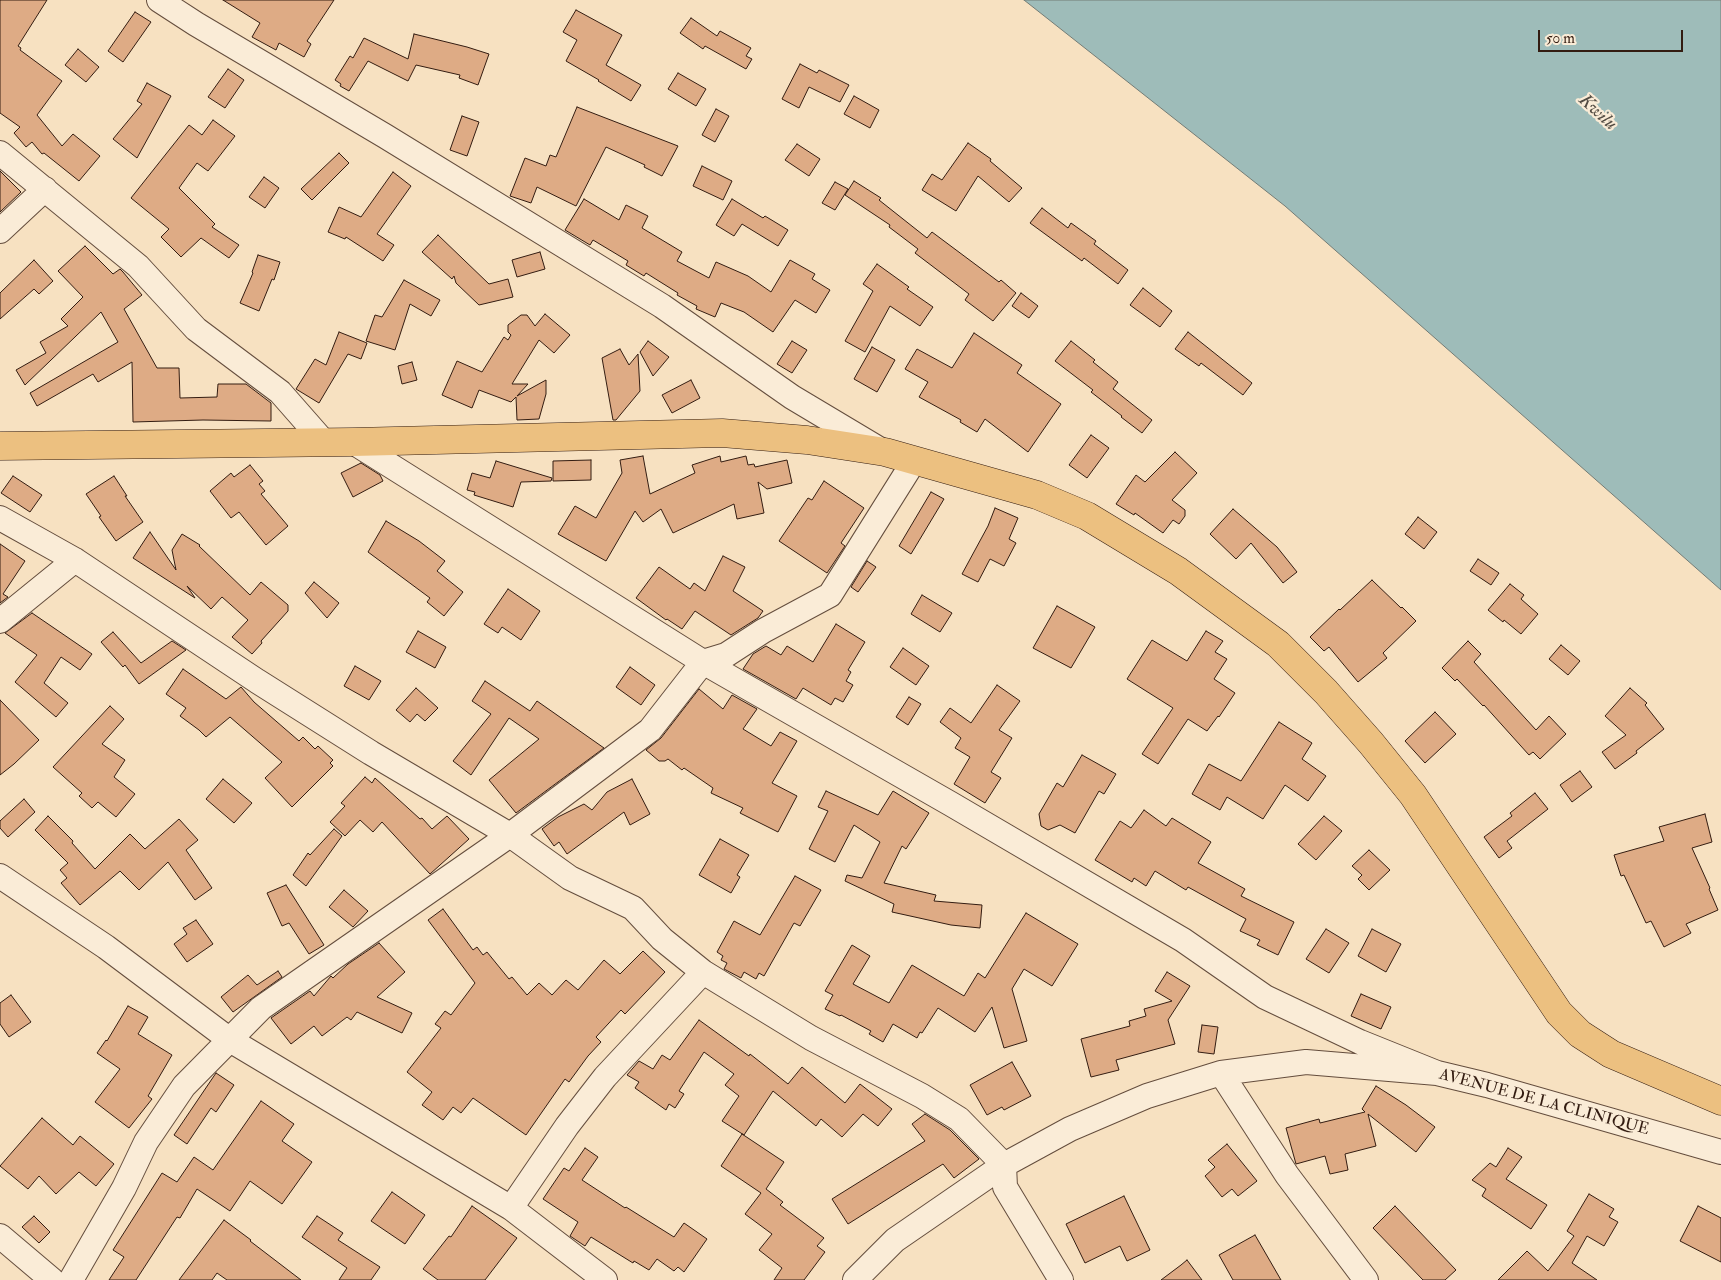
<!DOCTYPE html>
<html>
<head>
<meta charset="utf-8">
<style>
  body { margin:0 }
  #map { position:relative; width:1721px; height:1280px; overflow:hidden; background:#f7e1c1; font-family:"IM FELL Double Pica",serif }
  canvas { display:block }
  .scale { position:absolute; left:1538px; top:30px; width:145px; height:22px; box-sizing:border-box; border:2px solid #331c11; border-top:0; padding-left:6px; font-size:15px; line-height:18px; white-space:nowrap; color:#331c11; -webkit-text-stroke:4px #faecd7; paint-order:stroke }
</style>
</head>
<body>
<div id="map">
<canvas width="1721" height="1280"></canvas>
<div class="scale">50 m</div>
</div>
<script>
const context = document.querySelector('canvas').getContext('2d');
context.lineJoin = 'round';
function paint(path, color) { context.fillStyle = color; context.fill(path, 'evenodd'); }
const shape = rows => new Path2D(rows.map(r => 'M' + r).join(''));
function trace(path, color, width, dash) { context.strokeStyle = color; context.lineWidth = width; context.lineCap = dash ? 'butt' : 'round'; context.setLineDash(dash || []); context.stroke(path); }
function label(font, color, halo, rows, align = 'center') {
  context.font = font + ' "IM FELL Double Pica",serif'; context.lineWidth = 4.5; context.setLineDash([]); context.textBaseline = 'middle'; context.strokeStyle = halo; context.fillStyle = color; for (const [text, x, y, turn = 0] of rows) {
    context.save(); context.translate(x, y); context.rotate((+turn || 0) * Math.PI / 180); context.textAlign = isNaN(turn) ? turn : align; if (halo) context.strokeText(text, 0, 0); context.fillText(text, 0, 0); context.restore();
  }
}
const water = shape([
  [1024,0,1721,0,1721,590,1285,206,1024,0]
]);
paint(water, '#9ebcb9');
trace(water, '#737c76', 1);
const building = shape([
  [0,0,47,0,18,46,21,48,20,50,62,81,37,115,62,146,73,134,100,156,79,181,44,153,42,154,32,142,26,147,14,133,20,127,0,113,0,0],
  [223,0,334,0,307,41,311,44,304,57,279,43,276,50,252,37,260,23,223,0],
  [576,10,622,35,606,65,641,85,631,101,598,81,599,80,566,61,577,40,563,32,576,10],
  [135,12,151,22,123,62,108,51,135,12],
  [691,18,717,36,720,31,751,48,746,56,752,59,746,69,705,46,703,49,680,33,691,18],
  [414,34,467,47,489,54,478,85,459,78,460,75,416,65,408,81,368,61,349,91,340,86,341,84,335,80,350,56,353,58,364,38,408,59,414,34],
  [78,49,99,67,86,82,65,65,78,49],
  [800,64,817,73,819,70,849,85,840,102,809,87,799,108,782,99,800,64],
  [228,69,244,80,225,108,208,97,228,69],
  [678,73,706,89,696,106,668,89,678,73],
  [147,83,171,96,137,158,113,139,142,104,137,101,147,83],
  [854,96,879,110,870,128,844,114,854,96],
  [577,107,678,146,662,176,644,167,645,165,606,147,576,206,537,187,531,203,510,196,525,158,546,166,550,155,556,157,577,107],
  [716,109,729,116,715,142,702,135,716,109],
  [462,116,479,122,467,156,450,150,462,116],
  [213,120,235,136,208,171,197,163,179,188,215,224,212,227,239,245,229,258,201,238,181,257,161,237,169,229,131,198,189,125,202,135,213,120],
  [968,143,991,159,990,161,1022,188,1009,202,978,176,956,211,922,190,932,174,942,180,968,143],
  [797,144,820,159,809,176,785,160,797,144],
  [339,153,349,163,312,200,301,189,339,153],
  [702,166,732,181,723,200,693,186,702,166],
  [0,171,21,192,0,212,0,171],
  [393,172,411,186,377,234,394,245,383,261,346,237,345,239,328,232,339,207,361,217,393,172],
  [264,177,279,188,265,208,249,197,264,177],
  [854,181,881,198,879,200,927,238,932,232,999,282,1001,280,1016,293,993,321,965,300,969,294,915,253,918,249,889,227,890,225,845,195,854,181],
  [835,182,848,189,835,210,822,203,835,182],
  [584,199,619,220,626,205,648,216,642,228,682,252,677,261,709,278,716,262,748,276,771,292,790,260,815,274,812,279,830,290,816,313,795,300,773,332,744,312,721,303,715,317,696,309,697,306,677,295,678,293,646,273,644,276,626,265,628,261,593,240,590,245,565,230,584,199],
  [732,199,763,218,765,216,788,230,778,246,742,224,734,236,716,225,732,199],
  [1042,208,1068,228,1071,223,1096,241,1094,244,1128,270,1118,284,1084,258,1082,261,1030,223,1042,208],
  [438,235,489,284,508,279,513,297,479,305,456,283,454,276,452,279,422,252,438,235],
  [85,246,113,274,120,269,123,272,142,295,124,309,157,368,179,368,180,398,217,397,218,384,246,384,271,403,271,421,203,420,133,422,132,362,98,382,93,374,37,406,30,393,118,342,101,312,25,385,16,370,46,353,40,342,68,326,61,319,83,297,58,271,85,246],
  [540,252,545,269,517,277,512,260,540,252],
  [258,255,280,262,274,280,272,279,259,311,240,303,253,273,252,272,258,255],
  [34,260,53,281,39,294,34,289,0,319,0,293,34,260],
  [877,264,909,287,907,289,933,307,920,326,890,306,865,352,845,341,873,291,863,284,877,264],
  [404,280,440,300,431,316,410,304,395,350,366,341,375,315,382,317,404,280],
  [1143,288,1172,311,1160,327,1130,305,1143,288],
  [1021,293,1038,306,1029,318,1012,306,1021,293],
  [545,314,570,335,554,353,539,340,512,384,528,384,517,396,546,380,546,394,539,419,517,420,516,397,511,402,479,390,472,408,442,395,457,361,482,372,504,337,508,340,511,335,508,332,508,325,521,315,527,315,535,326,545,314],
  [339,332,367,343,361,359,348,354,319,403,296,389,315,359,326,365,339,332],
  [1188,332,1252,383,1243,395,1201,363,1199,366,1175,349,1188,332],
  [974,333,1022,365,1017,373,1061,404,1028,452,985,419,977,432,960,422,961,420,919,397,928,382,905,369,917,349,952,368,974,333],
  [648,341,669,357,653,376,640,352,648,341],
  [792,341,807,350,792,373,777,364,792,341],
  [1071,341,1095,360,1093,362,1118,382,1113,389,1152,420,1142,433,1121,417,1122,416,1091,392,1093,390,1055,361,1071,341],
  [872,347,895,360,877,392,854,379,872,347],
  [620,349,629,365,638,354,640,391,616,420,613,420,602,358,620,349],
  [412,362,417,380,402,384,398,366,412,362],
  [691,380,700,398,672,413,662,395,691,380],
  [1091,435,1109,448,1087,478,1069,465,1091,435],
  [1175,452,1197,473,1172,500,1185,510,1185,516,1179,524,1173,520,1163,533,1135,513,1134,515,1116,504,1136,475,1145,482,1175,452],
  [643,456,650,494,695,473,692,465,720,456,721,462,746,456,748,465,754,464,755,467,787,460,792,483,767,489,758,482,764,513,737,519,734,504,673,533,661,509,643,522,635,511,606,561,558,534,575,506,596,518,622,473,620,460,643,456],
  [591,460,591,480,553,481,553,461,591,460],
  [496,461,552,478,551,481,521,482,513,507,474,495,475,492,467,490,472,473,490,478,496,461],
  [361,463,380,475,383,481,353,497,341,473,361,463],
  [250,465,263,481,259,484,265,491,261,494,288,526,266,545,239,512,231,518,210,491,231,473,234,477,250,465],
  [13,476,42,495,30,512,1,493,13,476],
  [114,476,127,496,125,496,143,522,116,541,99,517,101,516,86,494,114,476],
  [824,481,864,508,841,543,845,546,827,573,779,541,808,498,812,500,824,481],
  [931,492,944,499,911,554,899,546,931,492],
  [995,508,1018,518,1009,539,1016,543,1004,566,990,559,978,582,962,574,988,526,995,508],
  [1233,509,1277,547,1297,572,1283,583,1251,543,1236,559,1210,534,1233,509],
  [1418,517,1437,532,1424,549,1405,534,1418,517],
  [386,521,419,541,445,561,437,571,463,592,444,616,427,602,430,598,368,552,386,521],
  [150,532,176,570,172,550,182,534,200,545,199,546,250,595,261,582,288,605,288,611,261,641,262,643,252,654,232,637,248,620,222,597,211,609,187,586,195,598,133,558,150,532],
  [0,544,25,561,3,594,8,597,0,603,0,544],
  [723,556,745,567,733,591,763,611,758,618,731,635,695,611,682,629,667,619,666,620,636,598,659,567,690,589,694,583,705,591,723,556],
  [1478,559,1499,573,1491,585,1470,571,1478,559],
  [867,561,876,567,858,592,851,587,867,561],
  [1372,580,1401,608,1402,607,1416,621,1383,653,1387,658,1358,682,1329,647,1324,651,1310,637,1339,609,1340,610,1372,580],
  [314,582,339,603,327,618,305,593,314,582],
  [1510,584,1524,595,1521,599,1538,614,1521,634,1504,620,1503,622,1488,610,1510,584],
  [508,589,540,611,521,640,502,627,498,633,484,624,508,589],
  [922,595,952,613,940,632,911,614,922,595],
  [1057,606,1095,627,1071,668,1033,648,1057,606],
  [32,613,92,654,80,670,61,657,44,683,68,703,56,717,15,682,37,655,5,633,32,613],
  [836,624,865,642,848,670,851,672,846,681,853,685,843,702,835,698,831,705,803,688,796,699,743,669,753,654,766,646,781,655,787,646,813,662,836,624],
  [418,631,446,647,435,668,406,652,418,631],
  [1206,631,1223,641,1215,652,1227,659,1214,679,1235,693,1219,717,1218,716,1207,731,1188,719,1158,764,1142,754,1173,708,1127,679,1152,640,1187,661,1206,631],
  [113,632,141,663,172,641,186,650,139,684,125,665,123,667,101,642,113,632],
  [1468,641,1481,654,1474,662,1536,730,1549,716,1566,734,1540,759,1533,752,1529,755,1484,705,1483,706,1457,679,1455,681,1442,668,1468,641],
  [1561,645,1580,661,1568,675,1549,659,1561,645],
  [903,648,929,666,916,685,890,667,903,648],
  [355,666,381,681,369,700,344,686,355,666],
  [630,667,655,685,641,705,616,687,630,667],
  [183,669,226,699,241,687,254,702,299,741,303,737,315,749,318,746,333,760,330,763,333,766,292,807,265,778,282,762,230,717,206,737,199,730,180,716,186,708,166,694,183,669],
  [485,681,530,711,537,701,604,748,516,813,489,780,539,739,509,718,471,775,453,761,491,714,472,701,485,681],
  [997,685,1020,701,999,730,1012,738,991,772,1001,778,985,803,954,784,970,757,955,748,961,738,940,722,950,708,971,723,997,685],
  [416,688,438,708,425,721,417,714,410,722,396,710,416,688],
  [1630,688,1647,703,1645,705,1664,729,1636,751,1637,753,1615,769,1602,752,1626,735,1605,716,1630,688],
  [699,689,723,709,732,695,757,709,743,729,771,746,780,732,797,741,772,783,797,796,778,832,740,813,743,808,711,793,713,788,684,768,682,770,668,759,665,761,659,761,646,750,661,738,699,689],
  [909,697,921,704,908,725,896,717,909,697],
  [0,700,39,740,14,764,0,775,0,700],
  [110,706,124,719,102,744,125,760,114,777,135,794,116,817,98,802,92,808,79,796,82,793,53,767,110,706],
  [1435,712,1456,734,1425,763,1405,741,1435,712],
  [1279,722,1312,743,1302,759,1326,776,1308,801,1285,785,1263,819,1227,797,1220,810,1192,794,1209,764,1241,781,1279,722],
  [1082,755,1116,774,1104,794,1099,791,1075,833,1060,825,1048,830,1041,826,1039,814,1057,783,1063,787,1082,755],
  [1580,771,1592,787,1572,802,1560,785,1580,771],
  [365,777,372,783,375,778,420,819,422,818,432,829,447,816,469,839,430,874,382,822,373,832,360,820,345,836,330,822,345,806,341,803,365,777],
  [223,779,252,803,234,823,206,799,223,779],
  [632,779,650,814,630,825,624,812,567,854,559,842,554,846,542,829,558,817,584,804,592,810,607,792,632,779],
  [826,791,878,815,893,791,929,813,906,849,902,846,884,883,936,895,934,901,982,905,980,928,951,925,892,912,894,904,845,881,847,875,862,878,880,842,854,825,835,862,809,849,828,811,818,807,826,791],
  [1535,793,1548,809,1507,841,1512,848,1499,858,1484,837,1512,816,1510,813,1535,793],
  [24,799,35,812,8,837,0,828,0,821,24,799],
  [1144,810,1166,826,1172,818,1211,842,1198,863,1245,889,1241,896,1294,922,1278,955,1257,945,1260,940,1240,931,1246,919,1188,887,1186,890,1155,871,1146,886,1134,878,1132,882,1095,860,1120,821,1131,828,1144,810],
  [1705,814,1712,842,1692,848,1710,888,1709,889,1718,910,1686,924,1691,933,1664,947,1651,921,1646,923,1624,875,1621,876,1614,855,1664,841,1659,827,1705,814],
  [48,816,73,841,72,843,95,869,130,834,145,849,179,819,198,840,186,850,212,888,195,900,168,862,139,890,120,871,80,905,61,883,67,878,60,870,68,863,35,830,48,816],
  [1324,816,1342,831,1316,860,1298,844,1324,816],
  [334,829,342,836,306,886,293,875,308,853,310,855,334,829],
  [720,839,749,855,737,875,740,877,731,893,699,875,720,839],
  [1369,850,1390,870,1369,890,1358,879,1362,875,1352,866,1369,850],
  [795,876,821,890,800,926,794,923,764,976,759,973,756,979,744,972,741,978,724,969,727,963,721,960,723,956,717,952,734,921,760,935,795,876],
  [286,885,324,945,309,954,289,923,282,926,267,893,286,885],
  [344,890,368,911,353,927,329,907,344,890],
  [443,909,473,950,477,947,483,955,487,952,509,979,512,977,527,995,539,983,552,995,566,980,578,990,604,960,620,974,643,951,665,972,625,1014,621,1010,596,1037,601,1042,588,1056,569,1082,565,1079,526,1135,473,1098,461,1113,453,1107,443,1120,422,1105,432,1092,407,1072,441,1028,435,1024,445,1011,451,1015,475,983,428,920,443,909],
  [1026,913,1078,944,1052,986,1024,969,1012,989,1027,1041,1004,1048,992,1007,975,1032,938,1008,922,1033,920,1032,917,1038,893,1024,883,1042,869,1034,871,1031,841,1015,840,1016,825,1009,833,995,825,991,852,945,870,956,853,984,889,1003,912,965,964,996,978,973,985,978,1026,913],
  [196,920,213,944,187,962,174,944,187,934,183,928,196,920],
  [1326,929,1349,943,1329,973,1306,959,1326,929],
  [1372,929,1401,944,1386,972,1358,956,1372,929],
  [379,943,405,972,377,997,412,1013,402,1033,357,1012,351,1020,347,1017,322,1036,314,1026,291,1044,271,1018,310,991,314,996,331,976,333,978,348,964,379,943],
  [278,971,282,977,233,1012,221,997,248,975,257,985,278,971],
  [1167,972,1190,986,1168,1020,1175,1044,1116,1060,1119,1070,1091,1077,1081,1039,1130,1026,1129,1021,1146,1016,1144,1009,1172,1001,1155,991,1167,972],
  [1361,994,1391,1007,1381,1029,1351,1016,1361,994],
  [11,995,31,1022,9,1037,0,1024,0,1003,11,995],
  [128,1006,148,1017,138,1034,172,1055,148,1096,152,1099,129,1128,95,1102,120,1069,97,1053,106,1040,107,1041,128,1006],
  [699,1020,749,1056,750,1054,788,1084,802,1067,845,1103,860,1084,892,1109,878,1126,863,1114,842,1137,821,1119,816,1126,773,1091,744,1135,722,1121,739,1096,725,1085,734,1074,704,1052,679,1091,684,1094,675,1108,669,1104,666,1110,635,1088,639,1082,627,1075,639,1061,653,1069,662,1055,670,1060,699,1020],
  [1202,1025,1218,1027,1214,1054,1198,1052,1202,1025],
  [1012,1062,1031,1096,1004,1110,1002,1107,987,1115,970,1085,1012,1062],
  [216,1073,234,1085,216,1112,211,1108,187,1144,174,1135,216,1073],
  [1376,1086,1406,1105,1435,1127,1416,1152,1368,1114,1376,1146,1345,1154,1348,1170,1330,1174,1325,1156,1296,1164,1286,1128,1319,1119,1320,1123,1365,1112,1362,1109,1376,1086],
  [261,1101,294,1124,282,1141,312,1162,282,1204,250,1181,230,1211,197,1189,180,1218,177,1217,136,1280,109,1280,124,1257,113,1250,162,1173,177,1182,194,1157,213,1170,261,1101],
  [925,1114,950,1130,979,1159,954,1178,943,1164,848,1224,832,1199,925,1141,912,1124,925,1114],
  [42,1118,73,1145,80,1136,114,1164,96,1186,79,1172,56,1194,39,1176,28,1189,0,1166,42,1118],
  [742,1134,784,1162,766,1189,783,1202,780,1205,824,1238,817,1246,825,1252,804,1280,774,1280,782,1268,759,1250,772,1234,745,1214,761,1193,721,1166,742,1134],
  [1227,1144,1257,1181,1238,1196,1232,1189,1222,1197,1205,1176,1215,1167,1208,1160,1227,1144],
  [585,1148,598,1157,582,1180,625,1208,626,1207,674,1237,684,1223,707,1239,684,1272,678,1267,674,1271,657,1259,649,1270,634,1261,633,1263,591,1237,585,1246,570,1236,578,1222,543,1199,564,1168,569,1171,585,1148],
  [1508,1148,1522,1157,1506,1179,1547,1205,1531,1229,1482,1196,1486,1189,1472,1180,1490,1163,1496,1167,1508,1148],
  [392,1192,425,1215,405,1244,371,1221,392,1192],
  [1589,1194,1614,1209,1609,1217,1618,1222,1604,1246,1587,1236,1572,1263,1597,1280,1498,1280,1527,1251,1548,1271,1574,1236,1567,1231,1589,1194],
  [1124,1196,1150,1250,1127,1261,1120,1246,1085,1263,1066,1224,1124,1196],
  [472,1206,517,1238,485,1280,438,1280,423,1269,449,1236,451,1237,472,1206],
  [1395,1206,1456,1270,1445,1280,1423,1280,1373,1228,1395,1206],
  [1698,1206,1721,1218,1721,1262,1680,1241,1698,1206],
  [34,1216,50,1232,39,1243,22,1227,34,1216],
  [317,1216,343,1233,338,1240,380,1267,371,1280,339,1280,347,1268,302,1237,317,1216],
  [224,1220,251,1240,250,1241,301,1280,227,1280,217,1273,212,1280,179,1280,224,1220],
  [1255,1235,1281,1280,1233,1280,1219,1255,1255,1235],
  [1187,1260,1202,1280,1161,1280,1181,1265,1187,1260]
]);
paint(building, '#deab85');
trace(building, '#331c11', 1);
const minor = shape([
  [159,0,196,24,385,136,662,306,792,397,879,449],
  [0,153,138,266,196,329,280,392,323,441],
  [0,231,45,189],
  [353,442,703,662,951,804,1183,940,1265,997,1360,1042,1437,1073],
  [0,518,75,560,257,681,371,753,510,835,570,878,633,908,662,939,703,972,811,1038,922,1096,959,1119,1004,1165,1005,1187,1061,1280],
  [0,621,75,560],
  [0,876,106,947,230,1040,511,1208,605,1280],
  [1221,1073,1287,1175,1366,1280],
  [511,1208,567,1126,605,1077,703,972],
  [0,1236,52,1280],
  [71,1280,124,1188,146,1142,184,1086,261,1008,510,835,650,730,703,662,726,655,763,631,830,595,914,461],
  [855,1280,895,1240,1004,1165,1070,1129,1147,1096,1221,1073,1306,1062,1437,1073,1487,1085,1721,1152]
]);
const highway = shape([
  [0,446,353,442,722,433,807,440,885,452,1037,495,1087,516,1178,571,1278,644,1326,692,1371,743,1413,795,1559,1013,1580,1034,1611,1054,1721,1101]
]);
trace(minor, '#644d3d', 26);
trace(highway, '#331c11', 29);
trace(minor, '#faecd7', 24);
trace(highway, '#ecc080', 28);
label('16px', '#331c11', '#faecd7', [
  ["AVENUE DE LA CLINIQUE",1544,1103,15]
]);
label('italic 18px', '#534c43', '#faecd7', [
  ["Kwilu",1597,113,42]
]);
</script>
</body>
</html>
